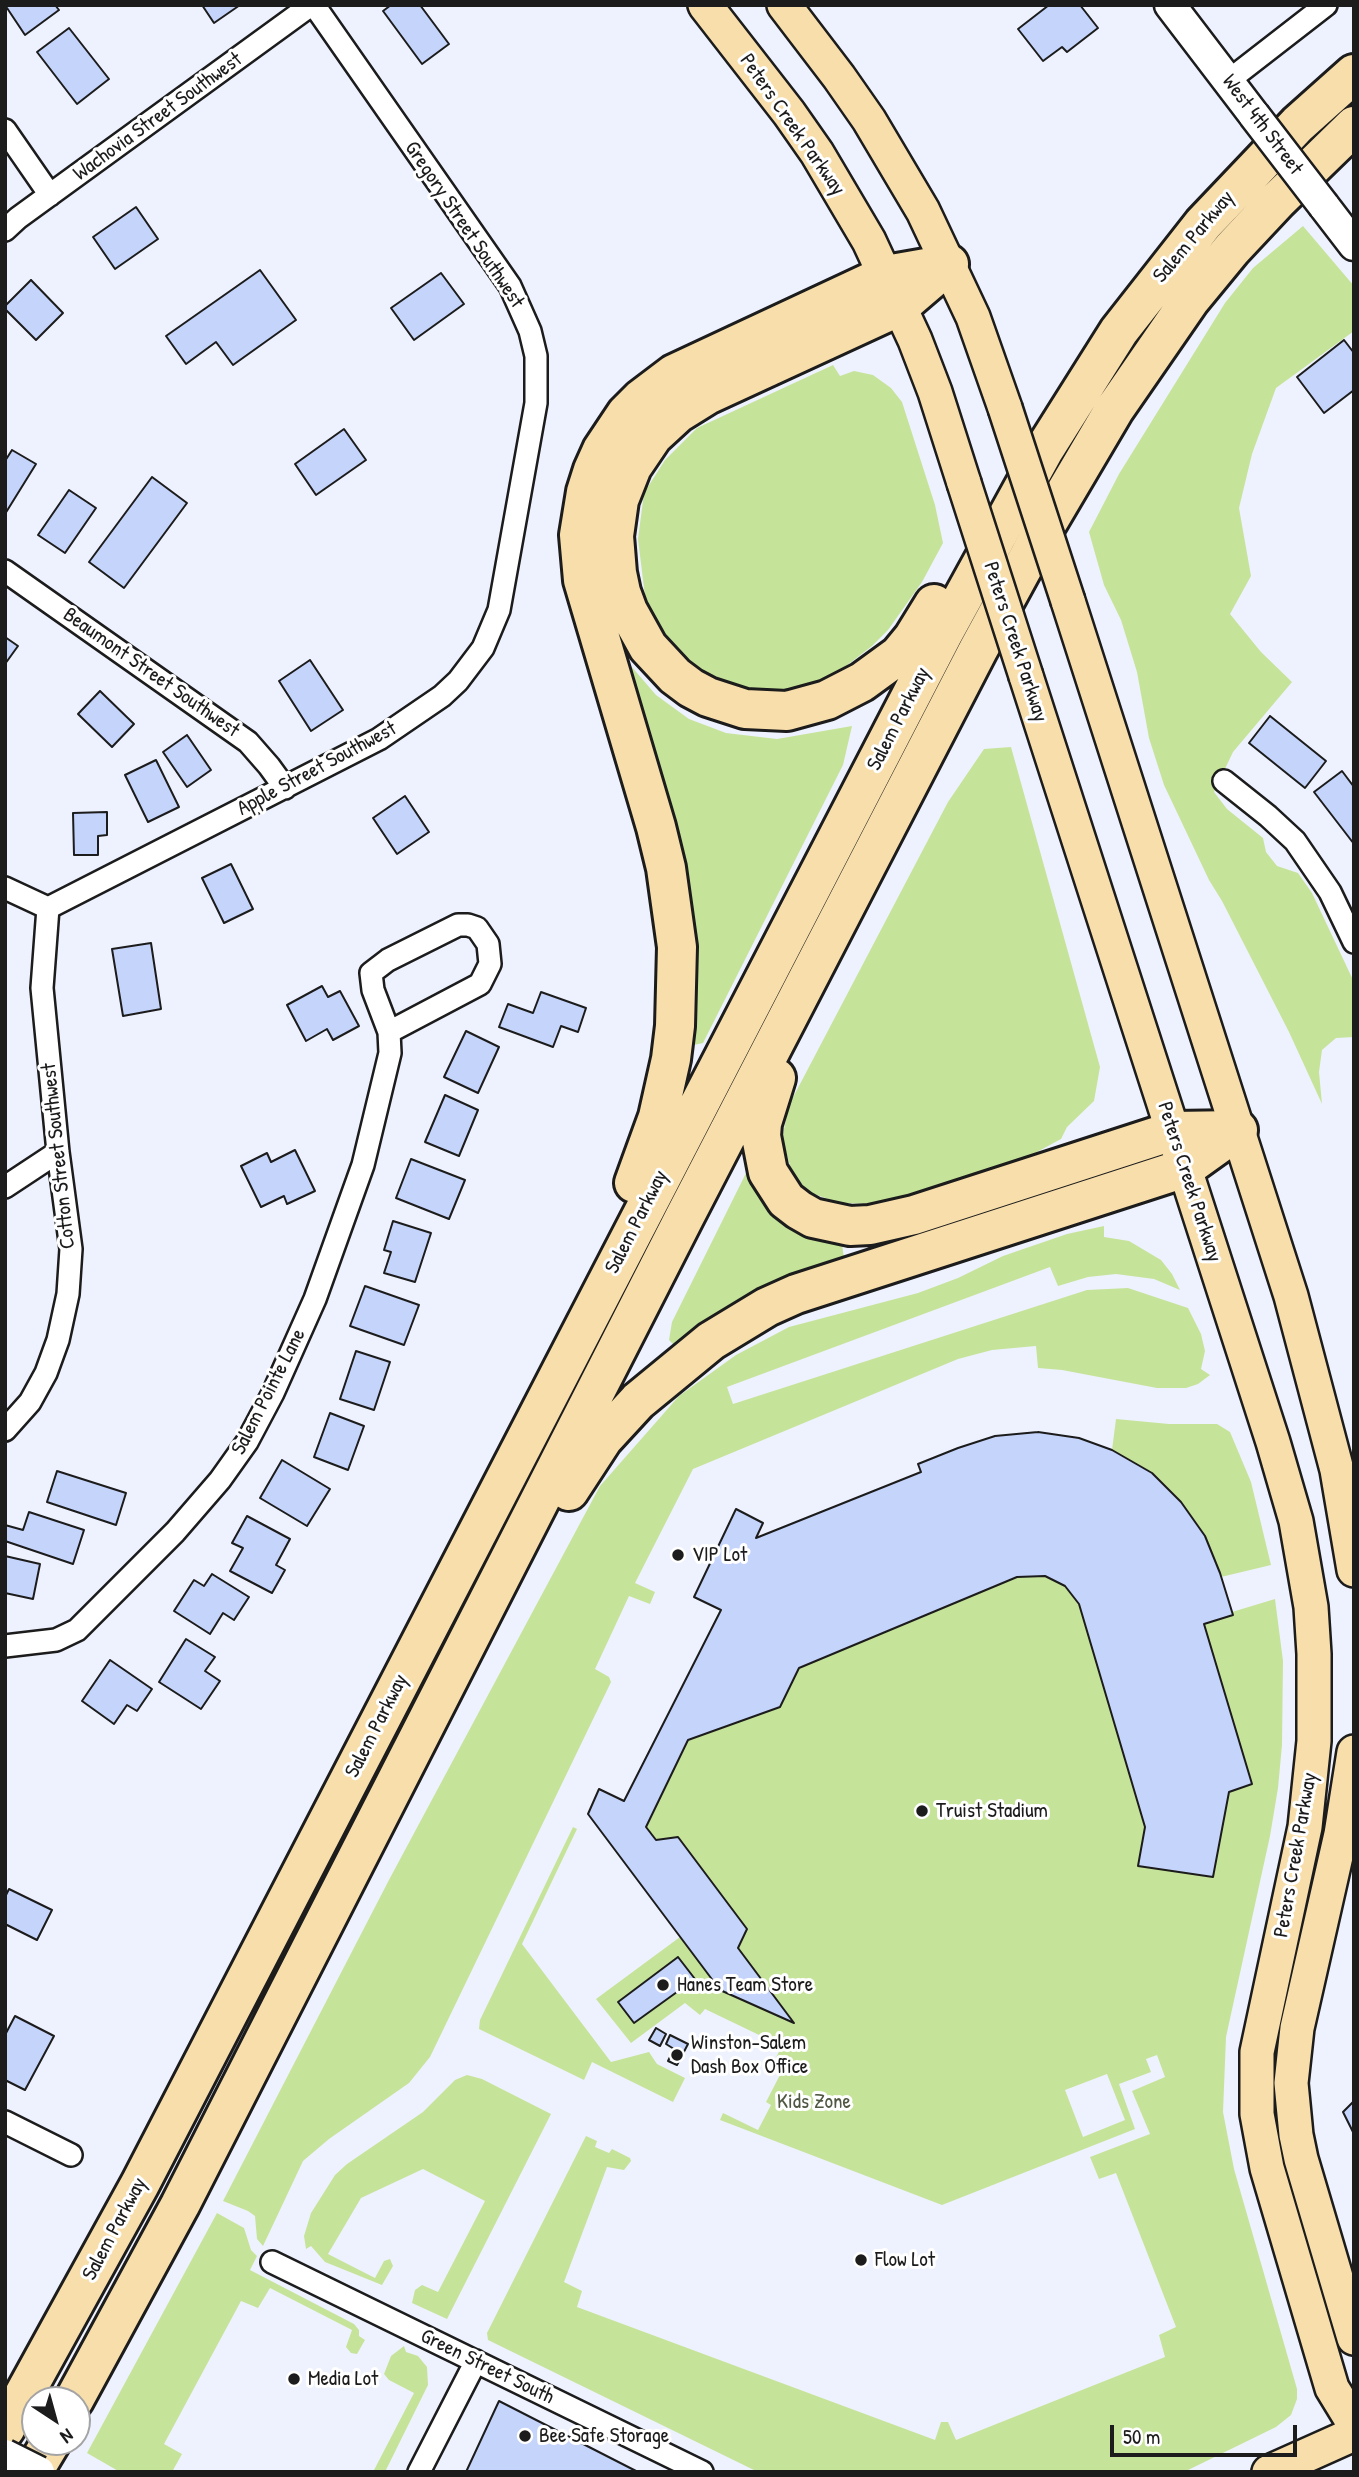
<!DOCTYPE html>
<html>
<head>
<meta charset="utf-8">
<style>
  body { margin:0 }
  #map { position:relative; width:1359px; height:2477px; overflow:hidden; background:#eef2fe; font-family:"Patrick Hand",sans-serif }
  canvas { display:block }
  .frame { position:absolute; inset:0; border:7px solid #1c1c1c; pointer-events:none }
  .north { position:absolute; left:21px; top:2386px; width:70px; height:70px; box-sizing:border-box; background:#fff; border:2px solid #a4a4a4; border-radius:50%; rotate:144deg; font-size:19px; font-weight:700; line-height:28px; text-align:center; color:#1c1c1c }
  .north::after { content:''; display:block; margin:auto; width:24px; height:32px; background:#1c1c1c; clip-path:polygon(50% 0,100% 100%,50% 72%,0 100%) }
  .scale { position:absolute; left:1110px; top:2425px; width:187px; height:32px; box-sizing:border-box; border:4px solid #1c1c1c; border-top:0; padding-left:9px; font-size:21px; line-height:24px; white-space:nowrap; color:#1c1c1c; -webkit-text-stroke:5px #fff; paint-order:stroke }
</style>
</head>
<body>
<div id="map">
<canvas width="1359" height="2477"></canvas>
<div class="frame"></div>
<div class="north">N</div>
<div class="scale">50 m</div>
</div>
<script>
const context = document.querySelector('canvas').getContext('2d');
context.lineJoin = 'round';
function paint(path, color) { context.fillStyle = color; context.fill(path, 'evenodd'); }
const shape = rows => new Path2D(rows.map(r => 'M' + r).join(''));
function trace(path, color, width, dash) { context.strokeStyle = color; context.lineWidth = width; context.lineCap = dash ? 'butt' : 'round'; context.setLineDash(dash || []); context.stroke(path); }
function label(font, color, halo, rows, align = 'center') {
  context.font = font + ' "Patrick Hand",sans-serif'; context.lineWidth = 6; context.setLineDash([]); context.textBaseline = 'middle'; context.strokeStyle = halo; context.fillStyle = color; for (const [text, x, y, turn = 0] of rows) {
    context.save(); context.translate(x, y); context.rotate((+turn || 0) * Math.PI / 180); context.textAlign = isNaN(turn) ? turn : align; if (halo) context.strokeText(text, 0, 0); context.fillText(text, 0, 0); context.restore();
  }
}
paint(shape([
  [1303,226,1354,286,1354,331,1276,388,1252,454,1239,508,1251,576,1230,614,1261,652,1292,682,1233,752,1214,792,1227,809,1263,838,1266,852,1277,866,1298,873,1312,893,1354,982,1354,1037,1336,1038,1322,1050,1319,1072,1322,1104,1289,1032,1222,901,1209,880,1164,785,1149,738,1137,672,1121,620,1104,585,1089,532,1119,474,1225,303,1253,268],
  [833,365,840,376,854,371,873,375,891,388,902,402,935,505,943,543,922,582,888,630,872,646,833,676,786,696,747,693,702,676,667,643,645,596,638,539,644,493,665,460,697,428],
  [631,666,656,695,689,719,726,733,777,739,852,726,843,765,703,1043,685,1047,620,667],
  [1011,747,1100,1067,1094,1101,1067,1127,1061,1139,1022,1160,942,1191,878,1204,839,1203,806,1191,792,1172,782,1139,789,1105,948,802,984,749],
  [754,1157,841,1236,844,1259,740,1300,675,1346,669,1340,672,1322],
  [1104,1226,1104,1237,1129,1241,1161,1260,1172,1274,1180,1290,1154,1279,1116,1274,1088,1277,1058,1286,1050,1267,727,1387,733,1404,1087,1290,1128,1288,1188,1308,1201,1334,1205,1351,1201,1369,1210,1375,1198,1384,1186,1388,1157,1388,1062,1370,1038,1368,1036,1346,992,1350,958,1359,693,1469,635,1583,655,1592,650,1604,629,1596,595,1669,609,1677,611,1682,430,2057,409,2083,329,2139,303,2161,263,2246,257,2239,255,2216,248,2211,223,2201,390,1878,600,1486,679,1396,736,1355,789,1327,918,1293,958,1278,1003,1256,1067,1234],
  [1116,1419,1169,1424,1217,1424,1230,1432,1251,1482,1271,1565,1221,1577,1232,1612,1275,1599,1283,1661,1282,1745,1278,1788,1270,1836,1226,2037,1223,2112,1234,2169,1297,2389,1297,2399,1291,2415,1276,2427,1184,2472,758,2472,488,2340,487,2333,586,2136,597,2141,595,2147,609,2153,612,2149,630,2158,631,2161,624,2170,607,2167,564,2282,582,2291,577,2307,935,2440,941,2422,948,2422,956,2440,1165,2357,1159,2335,1176,2327,1116,2173,1099,2179,1090,2157,1150,2134,1132,2091,1165,2077,1157,2055,1146,2059,1151,2072,1119,2084,1135,2129,942,2205,720,2120,723,2113,758,2130,771,2105,766,2102,782,2071,771,2067,782,2046,705,2009,700,2015,685,2003,631,2043,596,1999,680,1937,606,1838,720,1610,694,1597,736,1509,763,1523,757,1537,920,1472,918,1464,995,1436,1038,1432,1079,1438,1112,1450],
  [1107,2074,1125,2120,1083,2137,1065,2090],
  [573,1827,577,1829,522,1944,611,2062,649,2052,657,2064,685,2078,673,2102,592,2062,584,2080,479,2029,480,2020],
  [467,2075,482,2079,551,2114,447,2319,412,2303,415,2290,422,2285,438,2292,485,2201,423,2169,361,2198,328,2254,375,2278,384,2261,390,2259,393,2266,382,2285,325,2262,311,2246,306,2249,304,2236,311,2213,335,2175,347,2164,423,2112,455,2080],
  [217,2213,244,2228,251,2250,257,2256,250,2270,354,2324,359,2330,359,2336,365,2340,357,2354,351,2353,346,2347,352,2330,270,2288,258,2308,241,2301,164,2444,182,2454,172,2472,120,2472,87,2453],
  [404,2346,406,2352,418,2356,427,2367,428,2385,385,2472,373,2472,414,2393,389,2380,384,2374,391,2356]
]), '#c6e39a');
const building = shape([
  [5,5,55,5,59,10,25,35,5,5],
  [202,5,240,5,214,23,202,5],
  [391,5,420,5,449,44,422,64,383,11,391,5],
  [1049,5,1080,5,1098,28,1067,52,1062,47,1043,61,1018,29,1049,5],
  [69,28,109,79,77,104,37,52,69,28],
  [136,207,158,239,115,269,93,237,136,207],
  [260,270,296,320,233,365,216,342,186,364,166,336,260,270],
  [441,273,464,304,414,340,391,308,441,273],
  [31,280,63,313,36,340,5,309,5,306,31,280],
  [1344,340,1354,353,1354,390,1324,413,1297,377,1344,340],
  [344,429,366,460,316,495,295,464,344,429],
  [12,450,36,464,5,514,5,461,12,450],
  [152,477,187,503,124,588,89,562,152,477],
  [69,490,96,508,65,553,38,535,69,490],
  [5,637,18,646,5,664,5,637],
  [310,660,343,710,311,731,279,681,310,660],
  [100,691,134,724,112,747,78,714,100,691],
  [1270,716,1326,761,1305,788,1249,743,1270,716],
  [187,735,211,770,187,787,163,752,187,735],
  [156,760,179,807,148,822,125,775,156,760],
  [1342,771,1354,787,1354,844,1314,792,1342,771],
  [405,796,429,832,397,854,373,818,405,796],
  [107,812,107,835,98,836,98,855,74,855,73,813,107,812],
  [231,864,253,909,224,923,202,878,231,864],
  [151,943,161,1009,123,1016,112,949,151,943],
  [322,986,328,997,340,991,359,1026,333,1040,327,1029,306,1041,287,1005,322,986],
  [541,992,586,1008,578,1032,561,1026,553,1047,499,1027,508,1004,533,1013,541,992],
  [466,1031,499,1047,478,1093,444,1077,466,1031],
  [445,1095,478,1110,459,1156,425,1142,445,1095],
  [295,1150,315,1191,287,1204,284,1196,261,1207,241,1166,267,1153,271,1162,295,1150],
  [411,1159,465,1180,449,1219,396,1198,411,1159],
  [393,1221,431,1233,415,1282,384,1273,391,1252,384,1250,393,1221],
  [365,1286,419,1305,404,1345,350,1326,365,1286],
  [356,1351,390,1362,374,1410,340,1399,356,1351],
  [330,1413,364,1426,348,1470,314,1457,330,1413],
  [1038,1432,1079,1438,1112,1450,1152,1473,1181,1502,1205,1536,1220,1573,1233,1615,1204,1624,1252,1784,1229,1792,1213,1877,1138,1866,1145,1827,1079,1604,1065,1586,1045,1576,1017,1577,799,1668,780,1707,688,1740,646,1827,656,1840,678,1837,747,1929,738,1948,794,2023,720,1990,588,1814,599,1789,624,1801,721,1610,694,1597,736,1509,763,1523,756,1538,921,1472,918,1464,958,1448,995,1436,1038,1432],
  [282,1460,330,1489,307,1526,260,1498,282,1460],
  [57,1471,126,1493,116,1525,47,1502,57,1471],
  [29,1512,84,1530,73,1564,5,1541,5,1525,23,1530,29,1512],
  [247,1516,290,1539,276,1565,285,1570,272,1593,230,1571,243,1548,232,1543,247,1516],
  [5,1556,40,1564,33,1599,5,1593,5,1556],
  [212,1574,249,1597,234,1620,223,1613,210,1634,174,1611,194,1580,204,1586,212,1574],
  [186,1639,215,1657,205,1671,220,1681,201,1709,159,1682,186,1639],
  [110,1660,152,1689,137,1711,127,1705,114,1724,82,1701,110,1660],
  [9,1889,52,1910,37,1940,5,1924,5,1897,9,1889],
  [678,1957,695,1979,634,2023,618,2002,678,1957],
  [15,2016,54,2036,25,2090,5,2080,5,2035,15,2016],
  [656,2028,666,2034,660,2046,649,2040,656,2028],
  [670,2035,688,2044,677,2065,668,2061,674,2049,666,2044,670,2035],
  [1354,2101,1354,2134,1343,2112,1354,2101],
  [499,2401,638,2472,466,2472,499,2401]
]);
paint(building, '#c5d4fb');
trace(building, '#1c1c1c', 2);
const street = shape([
  [1228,81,1326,5],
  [5,130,50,195],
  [5,230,18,218,311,5],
  [5,571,248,742,269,766,285,788],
  [1224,781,1268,816,1295,841,1330,892,1354,942],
  [5,888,48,908,379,739,442,696,458,681,483,648,499,610,536,403,536,356,530,331,510,286,314,5],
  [5,1187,58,1152],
  [5,1430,30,1402,46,1373,58,1340,68,1294,71,1249,58,1152,42,988,48,908],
  [5,1646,56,1640,77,1630,175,1532,220,1480,247,1442,273,1393,315,1299,363,1165,390,1053,389,1032,373,990,371,973,388,960,458,925,468,925,477,928,488,944,490,964,480,984,389,1032],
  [5,2122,71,2155],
  [272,2262,702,2472],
  [419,2472,476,2361]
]);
const secondary = shape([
  [1170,5,1254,115],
  [1324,206,1354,245]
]);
const primary = shape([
  [705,5,789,113,817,153,869,241,915,340,935,392,964,483],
  [784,5,839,77,869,120,923,211,973,317,1005,408],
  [1068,601,1291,1296,1337,1470,1354,1570],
  [1026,676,1273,1442,1296,1521,1311,1607,1314,1654,1314,1741,1305,1827,1257,2052,1257,2114,1267,2168,1332,2388,1354,2424],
  [1354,1752,1341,1834,1297,2028,1291,2083,1296,2135,1301,2159,1354,2338],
  [1269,2472,1354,2434]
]);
const highway = shape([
  [934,604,913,638,899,655,862,682,827,700,787,711,745,709,708,697,691,688,675,676,648,647,628,611,621,592,617,573,614,536,619,500,632,467,653,436,678,413,707,395,900,306,949,264],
  [776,1078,762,1123,761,1136,768,1172,786,1200,799,1210,813,1218,850,1226,870,1225,914,1215,1173,1131,1238,1130],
  [634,1183,658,1117,671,1059,675,1026,677,947,666,868,656,827,583,580,579,535,586,492,593,470,602,450,626,414,641,399,674,374,886,275,949,264],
  [569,1491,603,1439,638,1401,711,1341,767,1307,796,1294,1185,1168,1238,1130],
  [74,2400,180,2205,685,1216,978,650,1045,527,1114,410,1190,300,1232,249,1277,201,1354,126],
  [5,2429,140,2184,944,632,1044,450,1119,331,1203,224,1298,124,1354,74],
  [33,2472,51,2442]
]);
trace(street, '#1c1c1c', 26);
trace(secondary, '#1c1c1c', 35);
trace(primary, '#1c1c1c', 38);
trace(highway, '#1c1c1c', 44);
trace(street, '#fff', 21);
trace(secondary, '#fff', 30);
trace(primary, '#f8deab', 33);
trace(highway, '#f8deab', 38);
const secondaryBridge = shape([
  [1254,115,1324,206],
  [5,2455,39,2472]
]);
const primaryBridge = shape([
  [1005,408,1068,601],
  [964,483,1026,676]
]);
trace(secondaryBridge, '#1c1c1c', 35, []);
trace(primaryBridge, '#1c1c1c', 38, []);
trace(secondaryBridge, '#fff', 30);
trace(primaryBridge, '#f8deab', 33);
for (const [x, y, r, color] of [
  [678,1555,7,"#1c1c1c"],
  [922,1811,7,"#1c1c1c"],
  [663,1985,7,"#1c1c1c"],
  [677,2055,7,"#1c1c1c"],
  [861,2260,7,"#1c1c1c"],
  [294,2379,7,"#1c1c1c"],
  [525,2436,7,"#1c1c1c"]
]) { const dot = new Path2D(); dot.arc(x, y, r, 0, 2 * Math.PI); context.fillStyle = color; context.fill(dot); trace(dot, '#fff', 2.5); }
label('21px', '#1c1c1c', '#fff', [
  ["Wachovia Street Southwest",158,117,-36],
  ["Peters Creek Parkway",792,125,55],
  ["West 4th Street",1262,125,53],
  ["Gregory Street Southwest",464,225,56],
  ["Salem Parkway",1194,237,-50],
  ["Peters Creek Parkway",1015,642,72],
  ["Beaumont Street Southwest",151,673,35],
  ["Salem Parkway",899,719,-63],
  ["Apple Street Southwest",317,769,-28],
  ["Cotton Street Southwest",59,1156,-96],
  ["Peters Creek Parkway",1189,1182,72],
  ["Salem Parkway",637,1222,-63],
  ["Salem Pointe Lane",269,1392,-63],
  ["Salem Parkway",377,1726,-63],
  ["Peters Creek Parkway",1296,1855,-80],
  ["Salem Parkway",115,2229,-62],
  ["Green Street South",487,2367,26]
]);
label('21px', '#1c1c1c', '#fff', [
  ["VIP Lot",692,1555],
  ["Truist Stadium",936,1811],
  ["Hanes Team Store",677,1985],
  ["Winston-Salem",691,2043],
  ["Dash Box Office",691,2067],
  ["Flow Lot",875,2260],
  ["Media Lot",308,2379],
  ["Bee Safe Storage",539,2436]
], 'left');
label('21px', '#4f5842', '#fff', [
  ["Kids Zone",814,2102]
]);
</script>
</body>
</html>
